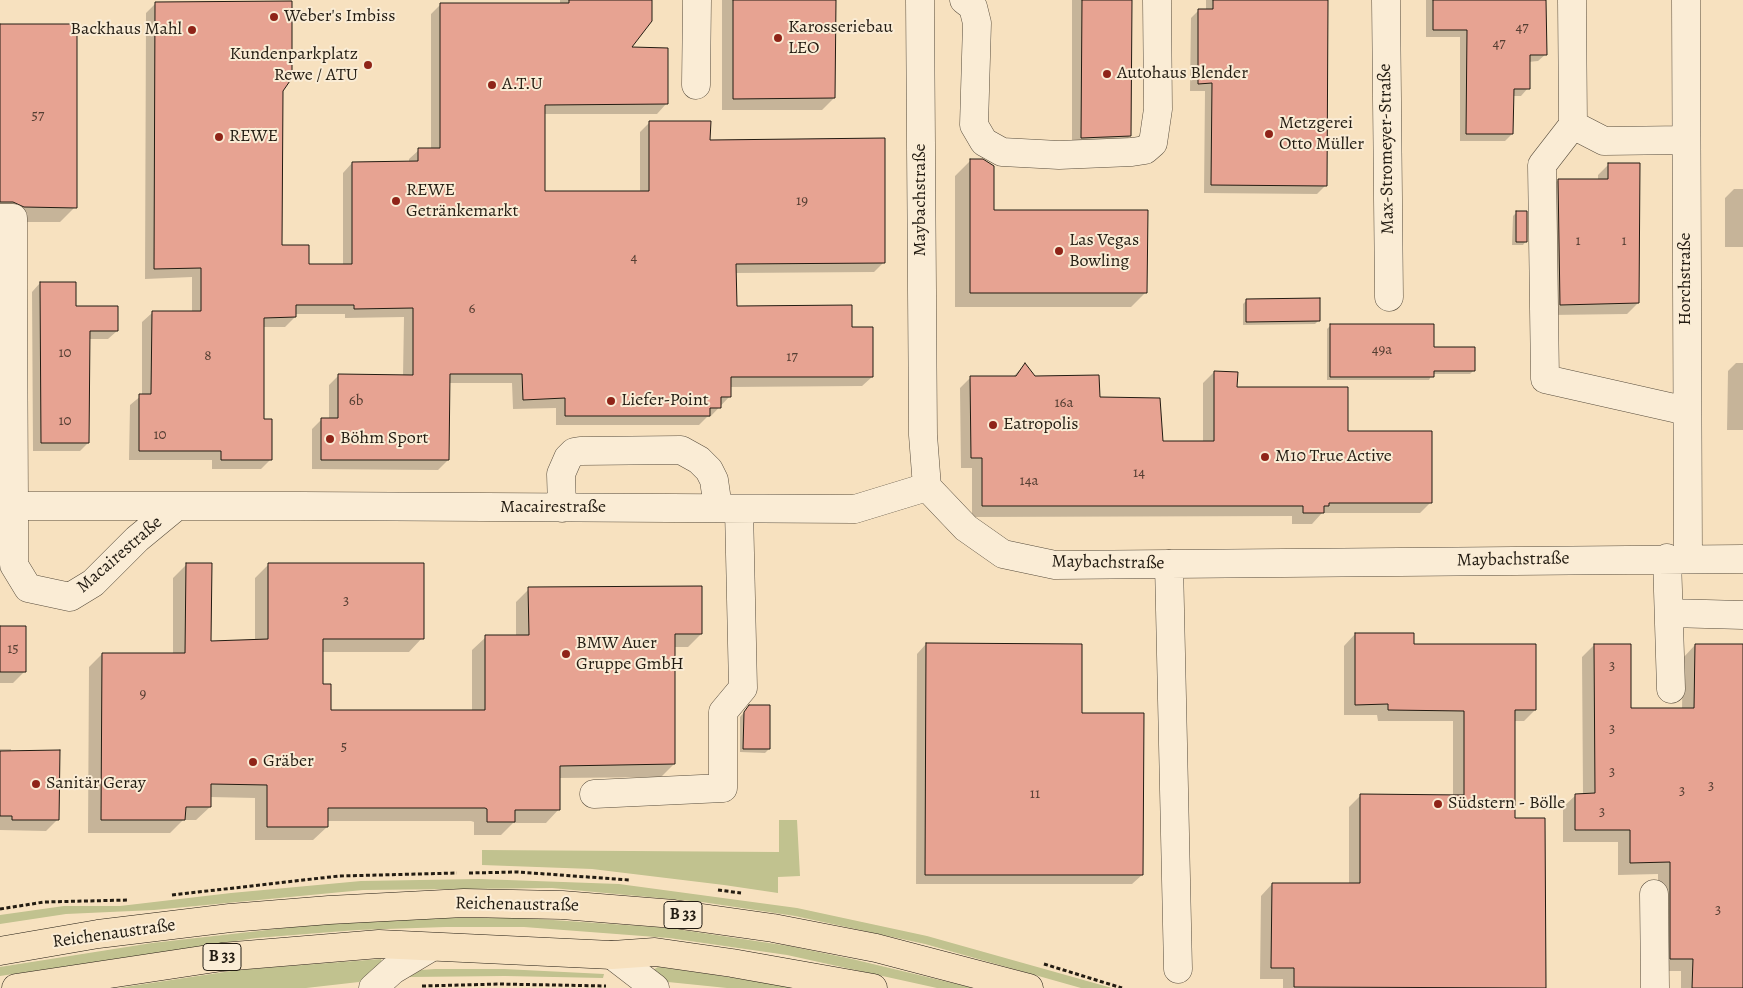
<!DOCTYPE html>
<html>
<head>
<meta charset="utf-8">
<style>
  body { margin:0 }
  canvas { display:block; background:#f7e1bf }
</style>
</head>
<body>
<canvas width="1743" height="988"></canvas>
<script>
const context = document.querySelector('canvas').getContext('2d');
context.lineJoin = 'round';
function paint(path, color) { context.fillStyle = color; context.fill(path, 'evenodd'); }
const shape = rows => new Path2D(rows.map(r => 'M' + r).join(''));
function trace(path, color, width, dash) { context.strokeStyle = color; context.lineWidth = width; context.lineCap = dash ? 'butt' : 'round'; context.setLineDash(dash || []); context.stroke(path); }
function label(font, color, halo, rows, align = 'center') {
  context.font = font + ' Alegreya,serif'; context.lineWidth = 4; context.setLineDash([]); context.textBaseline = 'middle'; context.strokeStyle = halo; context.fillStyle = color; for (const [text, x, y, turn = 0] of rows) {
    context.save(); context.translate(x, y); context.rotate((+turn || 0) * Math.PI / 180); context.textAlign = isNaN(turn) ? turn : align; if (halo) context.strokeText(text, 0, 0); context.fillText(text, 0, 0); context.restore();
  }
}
paint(shape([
  [779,820,797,820,800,876,778,877,778,893,724,885,592,869,482,865,482,850,779,852],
  [479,879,619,884,797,908,927,936,1112,988,1081,988,925,944,795,916,702,902,552,888,363,890,154,910,66,914,0,924,0,915,64,906,120,906,231,893,361,881],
  [446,918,524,918,669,928,789,946,852,959,973,988,937,988,787,955,669,938,524,927,446,927,357,930,256,938,0,976,0,967,152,943,356,920],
  [381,959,383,964,359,982,306,988,118,988,238,970],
  [658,967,715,975,797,988,727,988,668,982,654,972,653,970],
  [435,969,504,969,604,974,603,978,505,976,408,977,421,970]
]), '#c1c28f');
paint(shape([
  [560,0,651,0,629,49,666,104,657,114,544,114,544,192,640,192,640,132,650,122,709,141,884,262,874,272,735,273,735,307,851,328,872,377,862,386,730,387,730,396,710,417,707,417,699,425,556,425,556,408,513,409,512,383,448,383,448,460,438,470,312,469,312,429,322,419,329,419,329,385,339,375,403,376,404,317,345,318,345,314,295,314,295,317,285,327,263,327,263,420,271,459,261,469,212,469,212,460,129,460,130,405,142,395,142,322,152,313,192,313,192,277,145,279,146,13,156,3,282,91,281,246,308,265,343,265,343,173,352,163,409,162,409,159,419,150,431,149,431,14,440,5,560,4],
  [722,0,834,0,834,98,822,110,722,110],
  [1072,0,1131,0,1130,136,1120,146,1072,148],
  [1206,0,1327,0,1325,186,1317,194,1204,193,1205,91,1190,91,1191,18,1199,10,1206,10],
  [1426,0,1528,0,1546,54,1538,61,1528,62,1528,88,1521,96,1513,96,1512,134,1505,141,1460,141,1460,37,1426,37],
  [0,26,75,207,60,222,8,222,0,218],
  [970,161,993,211,1146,292,1131,307,955,307,955,176],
  [1609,164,1638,303,1627,314,1549,315,1548,191,1558,180,1598,181,1598,175],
  [1734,189,1743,189,1743,247,1725,247,1725,198],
  [1516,213,1526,241,1523,245,1512,245,1513,216],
  [40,283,75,307,117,331,108,339,88,339,88,443,80,451,33,451,32,292],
  [1247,300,1318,321,1315,324,1243,325,1243,304],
  [1331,325,1432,348,1473,371,1470,374,1432,374,1429,380,1327,380,1327,329],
  [1736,363,1743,363,1743,430,1727,430,1728,371],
  [1024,365,1034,377,1098,398,1161,442,1203,442,1203,383,1214,372,1236,388,1347,432,1431,502,1420,513,1322,513,1312,524,1292,524,1292,516,972,517,972,468,961,468,960,388,971,377,1013,377],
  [186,565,210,642,255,640,255,578,268,565,422,638,409,652,322,652,322,686,330,711,472,711,472,650,486,637,516,637,516,602,529,589,701,634,688,647,673,647,674,764,661,777,559,778,559,809,546,823,513,823,501,835,474,835,474,822,471,821,327,821,327,827,313,840,255,840,255,798,210,797,210,807,196,820,183,820,170,833,88,833,89,667,102,654,173,654,173,578],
  [0,626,25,671,13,683,0,683],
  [1355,634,1535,710,1524,721,1514,721,1514,820,1544,820,1545,988,1283,988,1283,979,1260,979,1261,896,1272,884,1349,885,1349,807,1361,795,1453,796,1453,721,1378,721,1377,715,1344,715,1344,646],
  [926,644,1080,714,1142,875,1132,884,916,884,917,654],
  [1594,645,1630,710,1682,709,1683,658,1695,645,1743,645,1743,988,1681,988,1681,971,1658,971,1658,874,1618,875,1618,842,1563,842,1563,807,1576,795,1583,795,1582,657],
  [746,710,769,749,765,753,740,752,740,717],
  [0,749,11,749,11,752,58,819,46,831,0,830]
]), '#0003');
const building = shape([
  [569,0,652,0,652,21,632,47,668,48,668,104,545,105,545,191,649,191,649,121,711,121,710,140,885,138,885,263,736,264,737,306,852,305,852,327,873,327,873,377,731,377,731,397,721,397,721,408,710,408,710,416,565,416,565,398,523,400,522,374,450,374,449,460,321,460,321,418,338,418,338,374,413,375,413,308,354,309,354,305,296,305,296,317,264,318,264,419,272,419,272,460,221,460,221,451,139,451,139,394,151,394,152,311,201,311,201,268,154,269,155,2,292,1,292,78,283,91,282,245,309,245,309,264,352,264,352,162,418,161,418,148,440,148,440,3,569,3,569,0],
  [733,0,836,0,835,98,733,99,733,0],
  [1082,0,1132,0,1131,136,1081,138,1082,0],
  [1213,0,1328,0,1327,186,1211,185,1212,83,1198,84,1198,9,1213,9,1213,0],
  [1433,0,1546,0,1547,55,1530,55,1530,89,1514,89,1513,134,1466,134,1467,30,1433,30,1433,0],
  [0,24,77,24,77,208,24,207,13,202,0,202,0,24],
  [970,159,983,159,994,166,994,210,1148,210,1147,293,970,293,970,159],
  [1608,163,1640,163,1639,303,1560,305,1558,179,1608,179,1608,163],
  [1516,211,1527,211,1527,242,1516,242,1516,211],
  [40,282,76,282,76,306,118,306,118,331,90,331,89,443,41,443,40,282],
  [1320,298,1320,321,1246,322,1246,299,1320,298],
  [1330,324,1434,324,1434,347,1475,347,1475,371,1434,371,1434,377,1330,377,1330,324],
  [1025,363,1035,376,1099,375,1100,397,1160,398,1163,441,1214,441,1214,371,1238,372,1237,387,1348,387,1348,431,1432,431,1432,503,1329,503,1329,506,1324,506,1324,513,1303,513,1303,506,982,506,982,458,971,458,970,376,1016,376,1025,363],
  [186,563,212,563,211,641,268,639,268,563,424,563,424,639,323,639,323,684,331,684,331,710,485,710,485,635,529,635,528,587,702,586,702,634,675,634,675,764,560,766,560,810,515,810,515,822,487,822,487,809,485,808,328,808,328,827,267,827,267,785,211,784,211,807,186,807,185,820,101,820,102,653,185,653,186,563],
  [0,626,26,626,26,672,0,672,0,626],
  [1355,633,1414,633,1414,644,1536,644,1536,710,1515,710,1515,818,1545,818,1546,988,1294,987,1294,968,1271,968,1272,883,1360,883,1360,794,1464,795,1464,711,1388,710,1388,704,1355,705,1355,633],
  [926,643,1082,644,1082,713,1144,713,1143,875,925,875,926,643],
  [1594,644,1631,644,1631,708,1694,708,1695,644,1743,644,1743,988,1692,988,1693,959,1670,959,1670,862,1630,863,1630,830,1575,830,1575,794,1595,793,1594,644],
  [749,705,770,705,770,749,743,749,744,712,749,705],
  [60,750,59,820,12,820,12,816,0,816,0,751,60,750]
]);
paint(building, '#e7a392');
trace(building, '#231c12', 1);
const minor = shape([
  [920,0,923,435,927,487,966,528,1003,554,1055,565,1743,559],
  [964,0,973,7,977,23,974,125,984,142,1002,152,1059,155,1132,152,1145,150,1153,143,1158,109,1157,0],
  [1386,0,1389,297],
  [1572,0,1573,125,1604,141,1686,140],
  [1686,0,1688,558],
  [696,85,697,0],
  [1573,125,1542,165,1545,379,1687,411],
  [0,218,13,218,13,284],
  [0,284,13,284,14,506],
  [177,506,137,539,93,583,70,597,28,588,14,565,14,506,300,506,855,509,927,487],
  [562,508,561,474,568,458,574,452,580,451,681,450,699,460,709,470,714,480,718,508],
  [1667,558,1671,689],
  [1169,564,1178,969],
  [1669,613,1743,615],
  [594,794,723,788,723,712,743,688,739,509],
  [1654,894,1655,988],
  [612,955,655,988],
  [373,988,393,970,430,948]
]);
const major = shape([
  [0,951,98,934,230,918,329,910,464,903,562,905,674,914,773,928,876,948,1029,988],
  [16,988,222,957,379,944,612,955,655,952,732,963,873,988]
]);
trace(minor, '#584d3d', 29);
trace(major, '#231c12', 29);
trace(shape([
  [469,873,518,872,630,880],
  [718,890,741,893],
  [172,895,339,876,457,873],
  [0,909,44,902,129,900],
  [1044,964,1122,988],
  [422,986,499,984,606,986]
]), '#231c12', 3, [4, 2.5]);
trace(minor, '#faecd5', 28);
trace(major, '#f7e1bf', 28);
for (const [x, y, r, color] of [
  [274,17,5,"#8f2418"],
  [192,30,5,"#8f2418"],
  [778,38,5,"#8f2418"],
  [368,65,5,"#8f2418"],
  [1107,74,5,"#8f2418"],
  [492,85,5,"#8f2418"],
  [1269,134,5,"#8f2418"],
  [219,137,5,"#8f2418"],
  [396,201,5,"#8f2418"],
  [1059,251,5,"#8f2418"],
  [611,401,5,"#8f2418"],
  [993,425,5,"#8f2418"],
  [330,439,5,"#8f2418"],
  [1265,457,5,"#8f2418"],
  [566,654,5,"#8f2418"],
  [253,762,5,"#8f2418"],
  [36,784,5,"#8f2418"],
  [1438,804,5,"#8f2418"]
]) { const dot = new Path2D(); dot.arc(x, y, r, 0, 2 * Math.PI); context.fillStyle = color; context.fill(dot); trace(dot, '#faecd5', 2); }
label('15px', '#543e32', null, [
  ["47",1522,28],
  ["47",1499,44],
  ["57",38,116],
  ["19",802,201],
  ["1",1578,241],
  ["1",1624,241],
  ["4",634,258],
  ["6",472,309],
  ["49a",1382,350],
  ["10",65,353],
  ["8",208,356],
  ["17",792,357],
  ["6b",356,401],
  ["16a",1064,403],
  ["10",65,421],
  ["10",160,435],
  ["14",1139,473],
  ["14a",1029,481],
  ["3",346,601],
  ["15",13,649],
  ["3",1612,666],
  ["9",143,694],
  ["3",1612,729],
  ["5",344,747],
  ["3",1612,772],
  ["3",1711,786],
  ["3",1682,791],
  ["11",1035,794],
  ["3",1602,812],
  ["3",1718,910]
]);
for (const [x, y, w] of [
  [683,915,38],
  [222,957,38]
]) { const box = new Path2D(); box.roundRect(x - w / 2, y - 13.5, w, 27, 4); context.fillStyle = '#faecd5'; context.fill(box); trace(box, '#231c12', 1); }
label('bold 16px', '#231c12', null, [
  ["B 33",683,915],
  ["B 33",222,957]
]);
label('18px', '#231c12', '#faecd5', [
  ["Weber's Imbiss",284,17],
  ["Karosseriebau",788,28],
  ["LEO",788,49],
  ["Backhaus Mahl",182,30,"right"],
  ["Kundenparkplatz",358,55,"right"],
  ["Rewe / ATU",358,76,"right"],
  ["Autohaus Blender",1117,74],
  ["A.T.U",502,85],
  ["Metzgerei",1279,124],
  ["Otto Müller",1279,145],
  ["REWE",229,137],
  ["REWE",406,191],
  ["Getränkemarkt",406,212],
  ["Las Vegas",1069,241],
  ["Bowling",1069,262],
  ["Liefer-Point",621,401],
  ["Eatropolis",1003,425],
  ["Böhm Sport",340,439],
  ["M10 True Active",1275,457],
  ["BMW Auer",576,644],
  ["Gruppe GmbH",576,665],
  ["Gräber",263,762],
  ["Sanitär Geray",46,784],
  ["Südstern - Bölle",1448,804]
], 'left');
label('18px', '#231c12', '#faecd5', [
  ["Max-Stromeyer-Straße",1387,149,-91],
  ["Maybachstraße",921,200,-90],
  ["Horchstraße",1686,279,-90],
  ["Macairestraße",553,508],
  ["Macairestraße",120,555,-41],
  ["Maybachstraße",1513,560,-1],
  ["Maybachstraße",1108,563,1],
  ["Reichenaustraße",517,905,1],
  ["Reichenaustraße",114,934,-8]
]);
</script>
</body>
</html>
